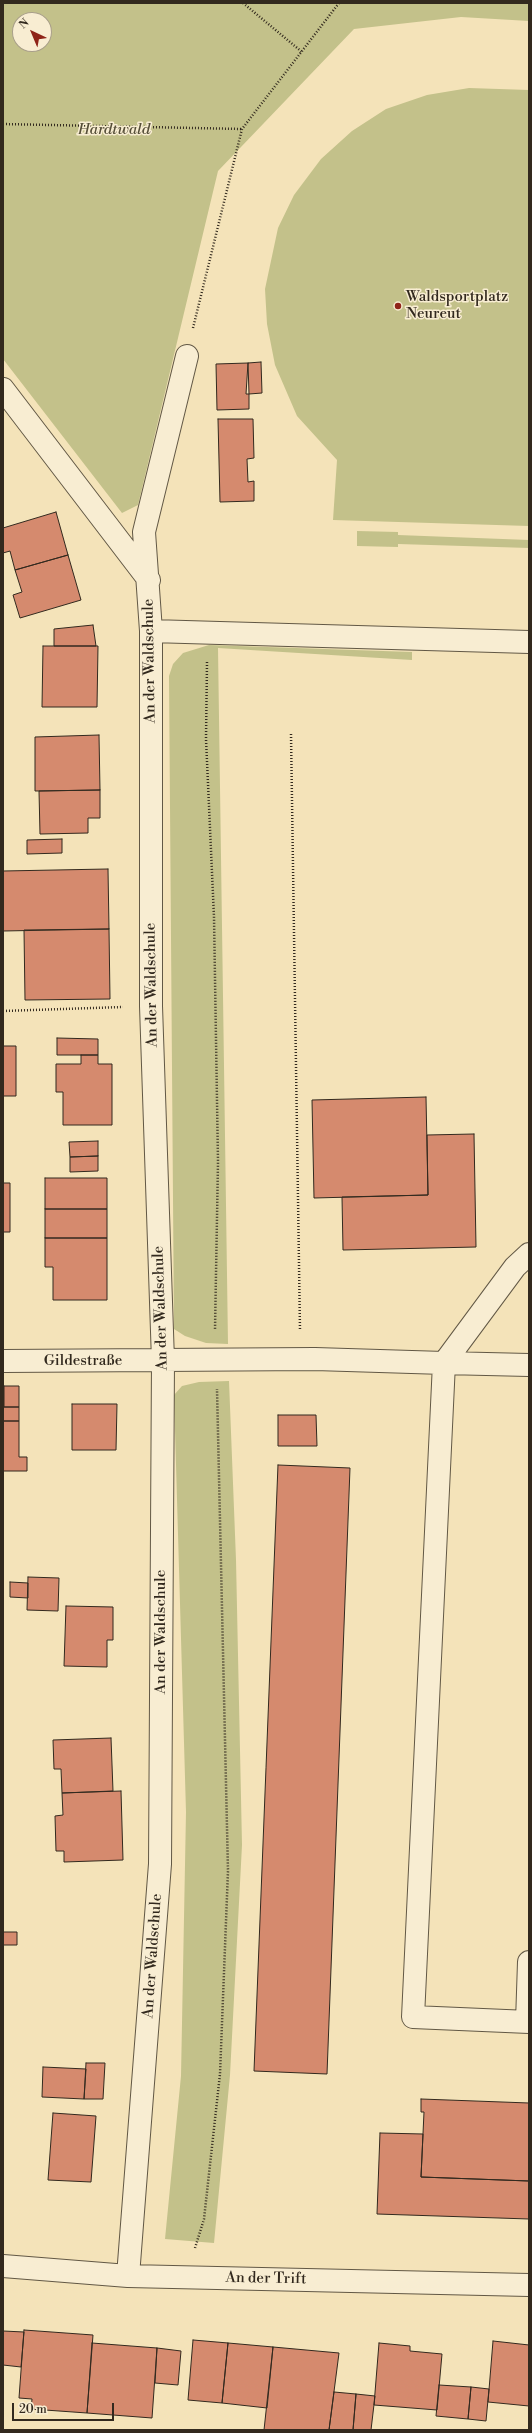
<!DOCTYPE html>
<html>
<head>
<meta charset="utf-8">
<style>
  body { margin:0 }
  #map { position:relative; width:532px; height:2433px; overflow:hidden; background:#f4e3b9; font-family:"Libre Bodoni",serif }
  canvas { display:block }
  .frame { position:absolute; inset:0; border:4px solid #32291e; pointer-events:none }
  .north { position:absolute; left:12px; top:12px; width:40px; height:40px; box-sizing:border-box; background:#f8edd2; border:1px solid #a99f8a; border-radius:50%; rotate:316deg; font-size:11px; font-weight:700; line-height:16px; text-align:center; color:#32291e }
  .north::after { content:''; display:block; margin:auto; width:14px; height:18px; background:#8f2418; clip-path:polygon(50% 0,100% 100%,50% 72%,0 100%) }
  .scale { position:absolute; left:12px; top:2403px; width:102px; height:18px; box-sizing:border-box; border:2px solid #32291e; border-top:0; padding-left:5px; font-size:12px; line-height:14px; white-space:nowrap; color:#32291e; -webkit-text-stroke:3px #f8edd2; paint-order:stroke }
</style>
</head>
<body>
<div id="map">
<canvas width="532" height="2433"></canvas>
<div class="frame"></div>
<div class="north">N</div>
<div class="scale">20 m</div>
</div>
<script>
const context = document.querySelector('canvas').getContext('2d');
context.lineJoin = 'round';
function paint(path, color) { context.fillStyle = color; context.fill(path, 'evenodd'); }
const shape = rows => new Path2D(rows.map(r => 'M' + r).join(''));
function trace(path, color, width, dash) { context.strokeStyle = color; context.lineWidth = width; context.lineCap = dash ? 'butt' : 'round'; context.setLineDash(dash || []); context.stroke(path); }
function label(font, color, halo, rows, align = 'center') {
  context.font = font + ' "Libre Bodoni",serif'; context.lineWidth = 3; context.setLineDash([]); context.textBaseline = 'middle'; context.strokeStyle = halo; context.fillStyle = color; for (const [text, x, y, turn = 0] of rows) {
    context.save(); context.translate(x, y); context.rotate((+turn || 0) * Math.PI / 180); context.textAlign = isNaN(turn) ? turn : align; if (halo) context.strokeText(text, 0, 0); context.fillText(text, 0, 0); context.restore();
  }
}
paint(shape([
  [3,3,529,3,529,21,461,17,354,29,218,171,138,505,122,513,3,359],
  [20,20,44,20,44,44,20,44],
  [469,88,529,90,529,526,333,520,337,460,297,416,275,365,267,324,265,289,278,228,294,195,321,159,352,131,386,109,427,95],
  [357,531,398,532,398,535,529,540,529,548,398,544,398,547,357,546],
  [209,645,412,652,412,660,218,648,228,1344,206,1343,185,1336,174,1329,169,676,173,664,183,653],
  [229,1381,236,1560,242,1845,230,2075,214,2243,165,2239,181,2076,186,1812,174,1395,182,1386,199,1382]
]), '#c3c18a');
const building = shape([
  [261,362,262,393,249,394,248,363,261,362],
  [248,363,246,394,249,394,249,409,217,410,216,364,248,363],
  [218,419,253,419,254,458,247,459,248,482,254,481,254,501,220,502,218,419],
  [56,512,68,555,15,570,10,551,3,553,3,528,56,512],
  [68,555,81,600,20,618,13,595,22,592,15,570,68,555],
  [93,625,96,646,54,646,54,629,93,625],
  [43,646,98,646,97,707,42,707,43,646],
  [99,735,100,790,35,791,35,737,99,735],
  [100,790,100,818,88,818,88,833,40,834,39,791,100,790],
  [62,839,62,853,27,854,27,840,62,839],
  [108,869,109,929,3,931,3,871,108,869],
  [109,929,110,999,25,1000,24,930,109,929],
  [57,1038,98,1039,98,1055,57,1055,57,1038],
  [3,1046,16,1046,16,1096,3,1096,3,1046],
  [81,1055,98,1055,98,1064,112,1064,112,1125,63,1125,63,1092,56,1092,56,1064,81,1064,81,1055],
  [426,1097,428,1195,314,1198,312,1100,426,1097],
  [474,1134,476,1247,343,1250,342,1197,428,1195,427,1135,474,1134],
  [98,1141,98,1156,70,1157,69,1142,98,1141],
  [98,1156,98,1171,70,1172,70,1157,98,1156],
  [45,1178,107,1178,107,1209,45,1209,45,1178],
  [3,1183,10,1183,10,1232,3,1232,3,1183],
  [45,1209,107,1209,107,1238,45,1238,45,1209],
  [45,1238,107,1238,107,1300,53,1300,53,1267,45,1267,45,1238],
  [4,1386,19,1386,19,1407,4,1407,4,1386],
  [72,1404,117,1404,116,1450,72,1450,72,1404],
  [3,1407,19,1407,19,1421,3,1421,3,1407],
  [278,1415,316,1415,317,1446,278,1446,278,1415],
  [3,1421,19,1421,19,1457,27,1457,27,1471,3,1471,3,1421],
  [278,1465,350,1468,327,2074,254,2071,278,1465],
  [28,1577,59,1578,58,1611,27,1610,28,1577],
  [10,1582,28,1583,28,1598,10,1597,10,1582],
  [66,1606,113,1607,113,1640,107,1640,107,1667,64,1666,66,1606],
  [111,1738,113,1791,62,1793,61,1769,54,1769,53,1740,111,1738],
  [121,1791,123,1860,64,1862,64,1851,56,1851,55,1816,63,1815,62,1793,121,1791],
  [3,1932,17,1932,17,1945,3,1945,3,1932],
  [86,2063,105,2063,103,2099,84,2099,86,2063],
  [43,2067,86,2069,84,2099,42,2097,43,2067],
  [421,2099,529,2103,529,2181,421,2177,424,2112,421,2112,421,2099],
  [53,2113,96,2116,91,2182,48,2180,53,2113],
  [380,2133,423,2134,421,2177,529,2181,529,2219,377,2214,380,2133],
  [24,2330,93,2335,87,2413,31,2409,32,2399,19,2398,24,2330],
  [3,2331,24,2332,21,2367,3,2365,3,2331],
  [193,2340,228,2343,222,2403,188,2400,193,2340],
  [493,2341,529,2345,529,2406,488,2402,493,2341],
  [92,2343,157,2348,152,2418,87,2413,92,2343],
  [228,2343,273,2347,267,2408,222,2403,228,2343],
  [379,2343,410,2346,410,2351,442,2354,437,2410,374,2405,379,2343],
  [273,2347,339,2353,329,2430,264,2430,273,2347],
  [157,2348,181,2351,178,2385,155,2383,157,2348],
  [439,2385,471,2387,468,2419,436,2416,439,2385],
  [471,2387,489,2389,486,2421,468,2419,471,2387],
  [334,2392,356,2394,353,2430,329,2430,334,2392],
  [356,2394,375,2396,371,2430,353,2430,356,2394]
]);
paint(building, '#d58a6e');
trace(building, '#32291e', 1);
const minor = shape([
  [3,389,149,580],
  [151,631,529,642],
  [3,1361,315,1359,444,1363,515,1267,529,1254],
  [529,1365,444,1363,413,2017,529,2022],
  [527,2022,529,1962],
  [3,2266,128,2276,529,2285],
  [128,2276,160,1864,163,1361,151,1006,151,631,144,532,187,356]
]);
trace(minor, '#625845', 24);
trace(shape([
  [243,3,302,52],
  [3,124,242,129],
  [193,328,242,129,339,3],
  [207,662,206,739,214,917,218,1162,215,1330],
  [291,734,300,1331],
  [3,1011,123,1007],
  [195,2248,204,2219,220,2074,228,1871,217,1389]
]), '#32291e', 2.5, [1, 2]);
trace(minor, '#f8edd2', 22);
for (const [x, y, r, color] of [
  [398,306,4,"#8f2418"]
]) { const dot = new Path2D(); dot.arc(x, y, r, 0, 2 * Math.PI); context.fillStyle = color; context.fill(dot); trace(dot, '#f8edd2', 1.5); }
label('italic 15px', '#564f39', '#f8edd2', [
  ["Hardtwald",114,130]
]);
label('15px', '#32291e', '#f8edd2', [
  ["Waldsportplatz",406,297],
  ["Neureut",406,314]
], 'left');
label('15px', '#32291e', '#f8edd2', [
  ["An der Waldschule",150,661,-91],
  ["An der Waldschule",152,985,-91],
  ["An der Waldschule",161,1308,-92],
  ["Gildestraße",83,1361],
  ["An der Waldschule",161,1632,-90],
  ["An der Waldschule",153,1956,-86],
  ["An der Trift",266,2279,1]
]);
</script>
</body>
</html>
